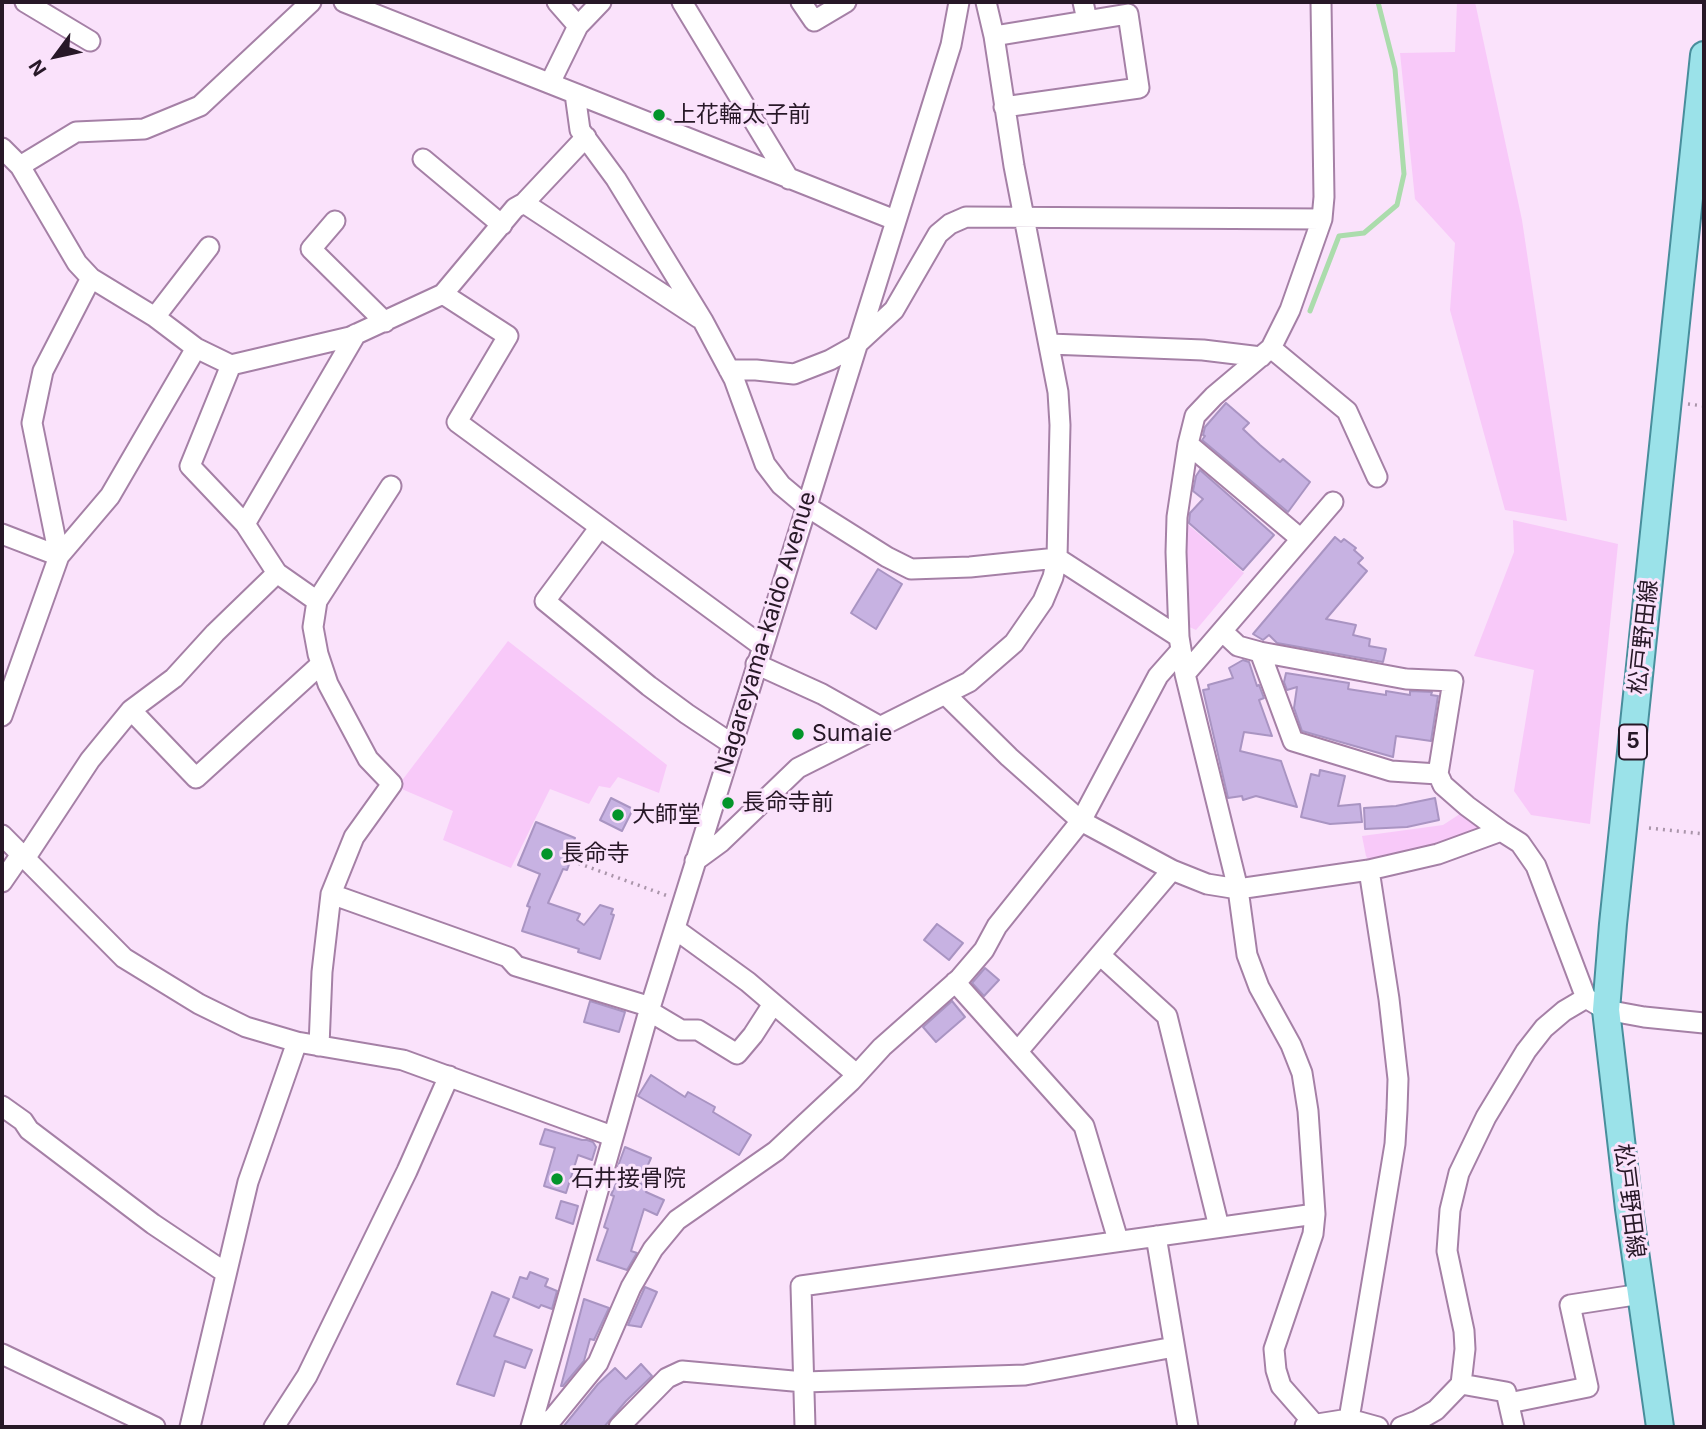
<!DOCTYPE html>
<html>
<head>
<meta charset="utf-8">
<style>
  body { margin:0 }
  #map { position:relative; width:1706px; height:1429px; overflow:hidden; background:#fae2fb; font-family:Inter,sans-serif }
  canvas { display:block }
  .frame { position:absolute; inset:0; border:4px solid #271827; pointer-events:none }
  .north { position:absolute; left:21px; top:21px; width:70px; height:70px; -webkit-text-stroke:5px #fae2fb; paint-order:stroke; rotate:237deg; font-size:19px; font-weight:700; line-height:28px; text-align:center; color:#271827 }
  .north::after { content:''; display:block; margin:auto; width:24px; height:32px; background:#271827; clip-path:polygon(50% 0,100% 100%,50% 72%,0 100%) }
</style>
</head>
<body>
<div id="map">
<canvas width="1706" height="1429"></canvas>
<div class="frame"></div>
<div class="north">N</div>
</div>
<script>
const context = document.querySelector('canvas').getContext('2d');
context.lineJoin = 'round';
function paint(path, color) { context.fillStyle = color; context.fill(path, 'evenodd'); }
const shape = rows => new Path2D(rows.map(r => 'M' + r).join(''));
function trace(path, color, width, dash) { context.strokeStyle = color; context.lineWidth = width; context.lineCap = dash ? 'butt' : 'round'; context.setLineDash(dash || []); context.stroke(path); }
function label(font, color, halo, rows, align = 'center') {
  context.font = font + ' Inter,"Noto Sans JP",sans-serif'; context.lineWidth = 6; context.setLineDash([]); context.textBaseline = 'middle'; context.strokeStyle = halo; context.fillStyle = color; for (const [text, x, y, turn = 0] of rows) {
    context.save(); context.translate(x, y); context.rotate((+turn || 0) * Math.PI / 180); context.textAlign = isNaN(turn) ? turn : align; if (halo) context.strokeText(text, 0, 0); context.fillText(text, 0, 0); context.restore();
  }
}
paint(shape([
  [1457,2,1475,2,1522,220,1567,521,1505,510,1450,310,1455,243,1415,199,1400,53,1455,52],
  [1513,520,1618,544,1590,824,1531,815,1514,791,1534,670,1474,656,1514,552],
  [1184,521,1244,573,1196,630,1185,625],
  [508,641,667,765,659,793,618,777,610,788,599,786,589,804,550,789,511,868,443,840,453,811,397,787],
  [1466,810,1491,828,1373,866,1366,856,1362,836,1443,825]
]), '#f8c9f9');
trace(shape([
  [1310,311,1339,236,1364,233,1397,205,1404,174,1395,69,1378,2]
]), '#abdcac', 5);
const building = shape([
  [1226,403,1249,423,1243,429,1260,445,1280,462,1283,459,1310,482,1288,512,1202,440,1205,436,1203,435,1205,427,1226,403],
  [1200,470,1274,535,1243,570,1189,523,1190,513,1203,499,1193,491,1196,476,1200,470],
  [1335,537,1341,542,1344,539,1356,548,1354,550,1363,558,1358,563,1367,571,1326,619,1356,625,1353,635,1370,639,1369,646,1386,649,1383,662,1277,643,1269,635,1263,640,1253,634,1335,537],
  [878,569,902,584,876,629,851,613,878,569],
  [1243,660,1249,662,1257,686,1259,685,1264,698,1259,700,1272,736,1244,732,1240,751,1281,761,1297,807,1256,796,1243,800,1242,796,1228,798,1203,690,1209,689,1208,685,1233,678,1229,668,1243,660],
  [1286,673,1349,683,1348,689,1386,695,1386,691,1410,695,1410,691,1432,692,1431,695,1438,696,1431,741,1396,736,1393,757,1302,731,1294,708,1297,687,1287,690,1284,682,1286,673],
  [1320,770,1345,776,1338,806,1360,804,1362,822,1330,824,1301,817,1311,774,1319,776,1320,770],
  [611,798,633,809,622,831,600,820,611,798],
  [1435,798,1439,820,1407,827,1365,829,1364,808,1396,806,1435,798],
  [536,822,575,838,571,850,574,851,567,870,563,869,548,903,580,914,577,920,584,925,600,905,613,909,611,914,614,915,600,959,578,952,579,949,522,931,530,907,527,906,540,874,518,865,536,822],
  [937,924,963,943,949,960,924,940,937,924],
  [985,968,999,980,984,996,972,983,985,968],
  [590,1001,625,1012,619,1032,584,1022,590,1001],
  [952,1001,965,1017,936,1042,923,1027,952,1001],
  [651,1075,685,1097,688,1092,715,1107,713,1112,751,1135,739,1155,638,1096,651,1075],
  [545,1129,582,1140,587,1140,593,1142,596,1147,592,1160,578,1155,566,1193,544,1186,555,1148,540,1144,545,1129],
  [625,1147,651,1158,640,1183,648,1187,646,1192,664,1200,657,1215,644,1209,631,1251,637,1253,627,1270,597,1260,608,1229,604,1227,614,1196,611,1195,623,1168,618,1166,625,1147],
  [561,1201,578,1206,573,1224,556,1218,561,1201],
  [530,1272,548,1279,545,1286,557,1291,552,1309,541,1305,539,1308,513,1297,520,1277,527,1279,530,1272],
  [645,1287,657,1292,641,1327,628,1325,645,1287],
  [492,1292,509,1299,494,1336,532,1350,525,1368,505,1361,494,1396,457,1384,492,1292],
  [584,1299,609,1308,594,1340,590,1339,584,1361,563,1386,561,1386,584,1299],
  [641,1364,652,1376,626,1401,604,1427,563,1427,598,1384,615,1368,626,1379,641,1364]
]);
paint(building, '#c7b2e2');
trace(building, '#a994c2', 2);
const minor = shape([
  [25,2,90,41],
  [344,2,895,220],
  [557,2,578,26],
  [682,2,789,179],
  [801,2,814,21,846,2],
  [1083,2,1087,20],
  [994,36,1128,14,1139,88,1004,107],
  [550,83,578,26,601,2],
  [575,94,580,130,616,179,703,321,734,379,765,464,781,485,806,506,887,557,911,569,970,567,1057,558,1179,637],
  [2,148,20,166,77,263,91,278,155,317,196,348,231,365,350,337,443,294,515,208,524,203,586,137],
  [423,159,502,225],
  [20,166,76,132,144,129,200,106,311,2],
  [524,203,699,318],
  [335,221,311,249,385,322],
  [443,294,508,336,457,422,762,646],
  [155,317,209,247],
  [1050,344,1203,350,1261,357],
  [1271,348,1347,411,1377,477],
  [231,365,190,466,245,524,277,573,317,601,313,627,318,654,328,684,368,759,392,784,354,837,331,894,322,972,319,1046],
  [729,370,756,370,794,374,830,360,855,346,894,310,938,234,950,224,966,217,1322,219],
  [1188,444,1301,539],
  [245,524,356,334],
  [600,527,545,601,649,686,687,714,732,744],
  [2,534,59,556],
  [59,556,32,423,43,371,91,278],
  [317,601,391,486],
  [1222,631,1238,646,1260,652,1406,679,1453,681,1438,774,1391,771,1293,741,1260,652],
  [756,664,822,694,879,726],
  [1185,674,1333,502],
  [945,694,1009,757,1081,821,1172,870,1207,884,1238,889,1369,870,1438,854,1501,831,1520,843,1536,866,1586,998,1606,1010,1644,1017,1704,1023],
  [131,710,196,778,321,664],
  [2,716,59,556,110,496,196,348],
  [1438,774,1443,785,1467,806,1501,831],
  [2,835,124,958,199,1004,246,1027,297,1042,403,1060,612,1136],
  [26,857,90,760,131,710,174,678,215,633,277,573],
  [695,861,721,842,798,768,969,682,1014,643,1043,601,1053,577,1057,558,1060,425,1058,392,1014,166,994,36,986,2],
  [2,882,22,853],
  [331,894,508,957,516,966,651,1007],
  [675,929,748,982,855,1073],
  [1100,955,1167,1016,1219,1227],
  [955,982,1084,1126,1118,1240],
  [649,1011,681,1030,698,1030,737,1054,753,1035,773,1004],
  [1018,1051,1172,870],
  [2,1106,23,1121,29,1130,153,1224,226,1273],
  [1156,1236,1188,1427],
  [2,1354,155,1427],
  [1461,1384,1465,1349,1464,1331,1447,1251,1450,1210,1459,1173,1486,1117,1526,1051,1544,1028,1564,1011,1586,998],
  [1509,1403,1588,1387,1570,1305,1641,1294],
  [1349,1419,1378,1247,1395,1144,1397,1110,1398,1079,1389,999,1369,870],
  [532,1425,545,1423,553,1418,598,1363,631,1287,653,1249,677,1220,776,1151,851,1081,882,1047,960,978,984,950,997,926,1081,821,1158,676,1181,650],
  [1305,1426,1349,1419,1378,1427],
  [190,1427,248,1182,297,1042],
  [274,1427,307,1376,407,1171,449,1076],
  [531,1427,649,1011,951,45,959,2],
  [619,1427,667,1378,682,1371,804,1382,1025,1375,1174,1347],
  [805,1427,801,1286,1315,1214],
  [1317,1427,1281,1386,1276,1370,1274,1349,1313,1234,1315,1214,1308,1111,1302,1073,1291,1045,1259,987,1247,955,1238,889,1185,674,1179,637,1176,552,1177,517,1188,444,1195,416,1214,396,1271,348,1290,310,1322,219,1324,197,1321,2],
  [1401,1427,1417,1421,1436,1410,1461,1384,1506,1392,1514,1427]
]);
const major = shape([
  [1660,1427,1629,1209,1606,1010,1613,924,1704,55]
]);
trace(minor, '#a580a6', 23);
trace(major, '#488e9c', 30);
trace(shape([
  [1688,404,1704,406],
  [1649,828,1704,834],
  [572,861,668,896]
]), '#aa95aa', 3.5, [2, 5]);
trace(minor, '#fff', 19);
trace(major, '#9be2e9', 26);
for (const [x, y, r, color] of [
  [659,115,7,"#03942a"],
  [798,734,7,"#03942a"],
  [728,803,7,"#03942a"],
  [618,815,7,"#03942a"],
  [547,854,7,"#03942a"],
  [557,1179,7,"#03942a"]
]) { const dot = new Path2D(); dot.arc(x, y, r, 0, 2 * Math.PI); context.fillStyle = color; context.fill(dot); trace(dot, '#fae2fb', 2.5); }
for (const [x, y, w] of [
  [1633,742,28]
]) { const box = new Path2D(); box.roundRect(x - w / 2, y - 17.5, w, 35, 5); context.fillStyle = '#fae2fb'; context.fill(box); trace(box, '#271827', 2); }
label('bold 21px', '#271827', null, [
  ["5",1633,742]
]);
label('23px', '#271827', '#fae2fb', [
  ["上花輪太子前",673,115],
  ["Sumaie",812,734],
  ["長命寺前",742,803],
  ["大師堂",632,815],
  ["長命寺",561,854],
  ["石井接骨院",571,1179]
], 'left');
label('23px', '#271827', '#fae2fb', [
  ["Nagareyama-kaido Avenue",766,633,-73],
  ["松戸野田線",1644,637,-84],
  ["松戸野田線",1629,1201,83]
]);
</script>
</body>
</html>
